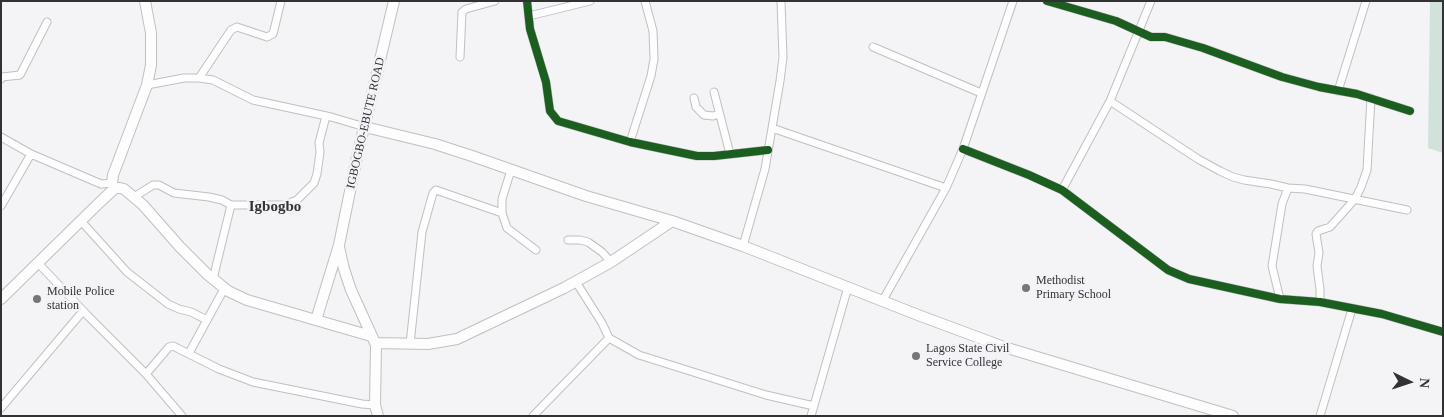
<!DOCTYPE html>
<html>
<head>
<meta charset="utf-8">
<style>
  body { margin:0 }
  #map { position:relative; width:1444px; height:417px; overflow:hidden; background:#f4f3f6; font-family:"Times New Roman",serif }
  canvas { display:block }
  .frame { position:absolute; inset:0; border:2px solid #323234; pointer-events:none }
  .north { position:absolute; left:1384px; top:357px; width:50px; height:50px; -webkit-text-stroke:4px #f3f2f7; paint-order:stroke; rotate:94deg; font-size:14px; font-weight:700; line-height:20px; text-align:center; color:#323234 }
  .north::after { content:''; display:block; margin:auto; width:18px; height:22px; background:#323234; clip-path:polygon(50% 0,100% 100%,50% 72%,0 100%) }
</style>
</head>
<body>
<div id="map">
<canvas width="1444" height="417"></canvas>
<div class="frame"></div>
<div class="north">N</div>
</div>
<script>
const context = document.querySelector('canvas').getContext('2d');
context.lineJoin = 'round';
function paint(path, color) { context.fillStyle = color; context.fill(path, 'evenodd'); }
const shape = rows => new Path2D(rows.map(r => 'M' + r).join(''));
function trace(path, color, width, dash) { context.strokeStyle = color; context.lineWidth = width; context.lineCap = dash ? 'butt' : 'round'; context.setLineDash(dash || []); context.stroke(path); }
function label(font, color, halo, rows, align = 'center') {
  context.font = font + ' "Times New Roman",serif'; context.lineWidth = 5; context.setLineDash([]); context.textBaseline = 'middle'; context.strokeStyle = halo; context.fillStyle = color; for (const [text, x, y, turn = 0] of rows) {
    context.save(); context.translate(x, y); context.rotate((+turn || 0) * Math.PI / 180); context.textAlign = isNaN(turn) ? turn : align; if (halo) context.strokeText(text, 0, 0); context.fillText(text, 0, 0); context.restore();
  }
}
paint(shape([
  [1430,1,1443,1,1443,153,1428,148]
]), '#d1e2db');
const street = shape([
  [527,1,530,29,546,82,550,111,558,121,630,142,697,156,714,156,768,150],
  [1047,1,1116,21,1151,37,1165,37,1203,48,1282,77,1319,87,1357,94,1410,111],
  [529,16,590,1],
  [873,47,981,93],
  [460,57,462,12,466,9,495,1],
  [199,78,231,30,237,27,267,37,273,34,281,1],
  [1,79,2,77,20,75,47,22],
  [147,85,184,78,199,78,213,80,253,100,331,117,365,127],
  [1338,91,1366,1],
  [714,92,730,154],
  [694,98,696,107,704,115,713,116,719,114],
  [1110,101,1198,159,1220,171,1233,177,1244,180,1271,184,1288,188,1305,189,1407,210],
  [772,128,946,188],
  [1,137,31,154,101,184,112,183,113,186],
  [630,142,651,76,654,59,653,31,645,1],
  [963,149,1029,175,1062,190,1168,270,1189,279,1280,299,1320,302,1382,314,1443,332],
  [511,170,502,199,502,213,507,228,536,250],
  [1062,190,1110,101,1151,1],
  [134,197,153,185,159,185,174,193,209,197,222,200,231,205],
  [1,206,31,154],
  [81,221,127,272,168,304,179,309,191,312,207,320],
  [568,240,580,240,588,242,602,252,611,262],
  [743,246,765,169,780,81,783,57,781,1],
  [37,262,88,316,146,374,182,416],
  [213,279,231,205,284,205,297,200,314,183,317,174,320,152,319,143,326,116],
  [576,282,602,323,609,338,639,355,766,395,814,406],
  [1280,299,1272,266,1282,204,1288,188],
  [883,300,946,188,963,149,1013,1],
  [1320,302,1320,289,1317,266,1319,253,1316,234,1318,231,1330,227,1355,199,1361,187,1367,170,1371,98],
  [410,344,422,232,433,193,436,190,502,213],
  [189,353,224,289],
  [146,374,169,347,173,346,219,369,253,382,362,404,375,405],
  [1,408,83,311],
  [533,416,609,338],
  [811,416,848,287],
  [1320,416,1352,309]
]);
const secondary = shape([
  [365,127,435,144,472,156,586,196,672,221,743,246,918,315,1004,347,1233,416],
  [112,183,113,175,147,85,151,65,151,33,145,1],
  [339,247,344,269,351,290,376,345,375,405,378,416],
  [1,299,99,203,115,188,120,188,124,189,143,205,180,247,207,274,228,291,247,300,371,336],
  [316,320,339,245,357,157,394,1],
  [375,343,428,344,457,339,564,288,611,262,672,221]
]);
trace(street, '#c0bfc1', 9);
trace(secondary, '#c0bfc1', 12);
trace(street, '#fdfdfe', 7);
trace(secondary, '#fdfdfe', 10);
trace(shape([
  [527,1,530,29,546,82,550,111,558,121,630,142,697,156,714,156,768,150],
  [1047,1,1116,21,1151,37,1165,37,1203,48,1282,77,1319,87,1357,94,1410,111],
  [963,149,1029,175,1062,190,1168,270,1189,279,1280,299,1320,302,1382,314,1443,332]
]), '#1b5e20', 8);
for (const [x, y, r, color] of [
  [1026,288,5,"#767678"],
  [37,299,5,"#767678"],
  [916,356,5,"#767678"]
]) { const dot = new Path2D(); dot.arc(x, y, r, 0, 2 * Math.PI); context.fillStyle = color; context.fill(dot); trace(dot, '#f3f2f7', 2); }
label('12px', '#323234', '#f3f2f7', [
  ["IGBOGBO-EBUTE ROAD",366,123,-77]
]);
label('12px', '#323234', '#f3f2f7', [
  ["Methodist",1036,281],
  ["Primary School",1036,295],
  ["Mobile Police",47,292],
  ["station",47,306],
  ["Lagos State Civil",926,349],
  ["Service College",926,363]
], 'left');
label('bold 15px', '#333337', '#f3f2f7', [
  ["Igbogbo",275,207]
]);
</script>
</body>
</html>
